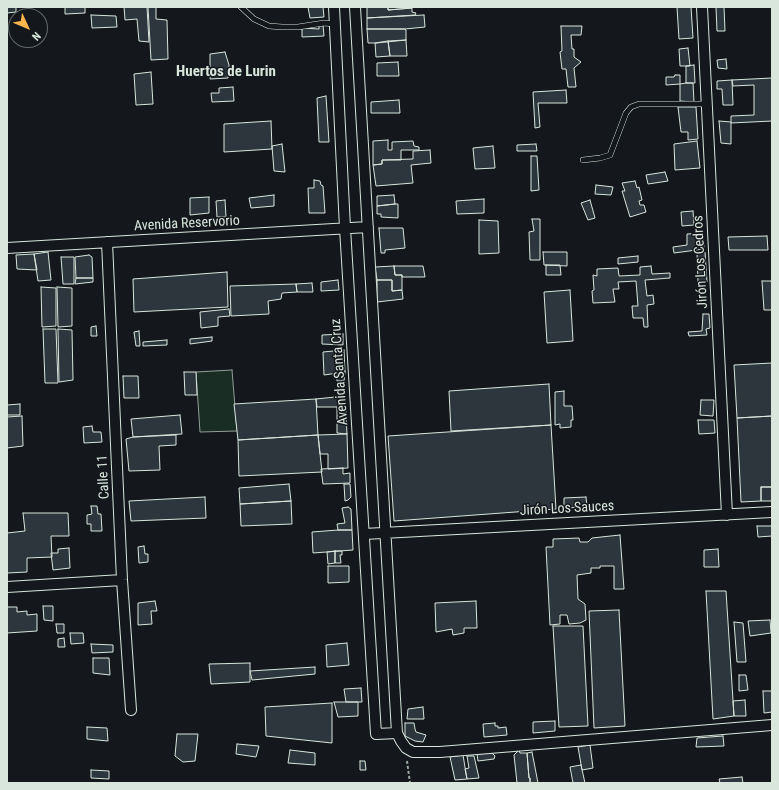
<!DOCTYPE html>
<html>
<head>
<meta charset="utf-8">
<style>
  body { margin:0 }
  #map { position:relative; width:779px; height:790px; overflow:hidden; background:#14181c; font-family:"Roboto Condensed",sans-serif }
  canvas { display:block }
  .frame { position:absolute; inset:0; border:8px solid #d8e6dc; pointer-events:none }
  .north { position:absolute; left:8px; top:8px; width:40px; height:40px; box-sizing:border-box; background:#14181c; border:1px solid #626a69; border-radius:50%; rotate:134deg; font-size:11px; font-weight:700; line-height:16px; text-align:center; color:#d8e6dc }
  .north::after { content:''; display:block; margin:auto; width:14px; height:18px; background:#ffb74d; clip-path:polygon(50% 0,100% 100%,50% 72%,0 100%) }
</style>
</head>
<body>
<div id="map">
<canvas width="779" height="790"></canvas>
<div class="frame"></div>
<div class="north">N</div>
</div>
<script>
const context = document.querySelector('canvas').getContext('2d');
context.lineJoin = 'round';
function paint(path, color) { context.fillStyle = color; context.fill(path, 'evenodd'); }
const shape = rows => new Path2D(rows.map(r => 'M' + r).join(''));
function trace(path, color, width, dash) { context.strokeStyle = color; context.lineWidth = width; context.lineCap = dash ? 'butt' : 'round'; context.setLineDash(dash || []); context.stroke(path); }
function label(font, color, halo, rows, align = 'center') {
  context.font = font + ' "Roboto Condensed",sans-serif'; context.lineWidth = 3; context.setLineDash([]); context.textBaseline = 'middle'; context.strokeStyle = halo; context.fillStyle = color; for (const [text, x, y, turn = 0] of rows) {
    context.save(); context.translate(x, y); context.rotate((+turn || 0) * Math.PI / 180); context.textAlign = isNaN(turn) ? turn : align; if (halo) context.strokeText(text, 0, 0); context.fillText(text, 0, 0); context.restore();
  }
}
const green = shape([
  [232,370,237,431,200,432,196,372,232,370]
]);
paint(green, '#1a2d24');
trace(green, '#939e99', 1);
const building = shape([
  [7,7,16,7,16,12,7,13,7,7],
  [65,7,85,7,85,13,65,14,65,7],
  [124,7,147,7,149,42,139,41,137,19,125,20,124,7],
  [148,7,156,7,156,19,167,20,168,59,151,60,148,7],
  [308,7,323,7,324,17,310,18,308,7],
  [367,7,388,7,388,10,412,8,412,12,416,13,415,15,367,18,367,7],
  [388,7,411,7,412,8,388,10,388,7],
  [677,7,691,7,693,38,679,39,677,7],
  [716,7,724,7,725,31,717,31,716,7],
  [91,15,116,16,117,27,92,28,91,15],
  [424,15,425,27,405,29,367,29,367,18,424,15],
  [319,25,323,25,324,36,302,37,302,28,319,29,319,25],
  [561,26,582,26,581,35,571,35,572,49,574,49,574,57,581,62,574,68,576,87,568,87,566,69,562,69,560,52,562,51,561,26],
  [367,29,405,29,406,30,406,40,376,43,368,43,367,29],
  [406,40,407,56,390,56,388,41,406,40],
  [388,41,390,56,376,57,375,43,388,41],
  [688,48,690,66,680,66,679,49,688,48],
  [225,52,229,65,228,78,210,79,210,54,225,52],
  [726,59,727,69,718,68,717,60,726,59],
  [398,62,399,76,377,76,377,63,398,62],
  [694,65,695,83,686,83,686,66,694,65],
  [151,72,153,104,136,105,134,74,151,72],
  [675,75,680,75,680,84,666,85,666,77,674,77,675,75],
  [772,78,772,121,731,123,731,116,754,115,754,85,733,86,732,80,772,78],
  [732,80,733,105,723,105,722,89,717,89,717,81,732,80],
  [686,83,693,83,694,102,680,101,680,84,686,83],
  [233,87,234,101,212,102,211,93,219,93,219,88,233,87],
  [566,90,567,103,538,103,540,127,535,128,533,92,566,90],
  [326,96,329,142,319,142,317,98,326,96],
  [399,100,400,113,371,113,371,102,399,100],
  [678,107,696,107,698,139,688,140,688,132,681,132,678,107],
  [271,121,272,149,224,152,224,124,271,121],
  [719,121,731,122,731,144,721,143,719,121],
  [388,140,388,150,392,150,392,142,413,141,414,146,419,147,419,150,401,150,401,160,382,160,382,164,373,165,373,141,388,140],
  [697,141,700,168,675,170,674,144,697,141],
  [282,144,285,172,274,171,272,146,282,144],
  [536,144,537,151,517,151,517,145,536,144],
  [493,146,495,168,475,169,473,148,493,146],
  [430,150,431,163,411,165,413,183,376,186,373,165,382,164,382,160,413,159,413,151,430,150],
  [531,156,537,156,539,190,531,191,531,156],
  [665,172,668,181,648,184,646,175,665,172],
  [314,180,320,181,321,185,323,186,325,213,309,213,308,188,314,188,314,180],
  [635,181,637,188,639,187,642,200,639,201,640,205,644,205,646,212,630,217,622,191,625,191,622,183,635,181],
  [596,185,613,187,611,195,595,194,596,185],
  [274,195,274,206,251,208,249,198,274,195],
  [394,195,395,204,377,206,377,196,394,195],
  [209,197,209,213,190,215,190,198,209,197],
  [484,199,484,213,457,214,456,201,484,199],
  [225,200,226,217,217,217,216,201,225,200],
  [590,200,595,218,588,220,581,203,590,200],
  [395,204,398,204,398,218,381,217,381,214,377,214,377,206,395,204],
  [693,211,694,225,682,226,681,212,693,211],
  [532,219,540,219,540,260,530,260,529,232,534,231,532,219],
  [479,220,498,221,499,253,479,254,479,220],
  [379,228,403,228,405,248,385,250,385,253,381,253,379,228],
  [703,233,704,249,674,253,673,247,687,245,687,234,703,233],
  [767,236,768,250,729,250,728,237,767,236],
  [48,252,51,280,38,281,34,254,48,252],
  [543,252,567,252,567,266,544,265,543,252],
  [697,252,705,252,707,282,698,282,697,252],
  [34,254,37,270,17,269,16,255,34,254],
  [89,255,92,257,93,278,76,278,75,257,89,255],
  [638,256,638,262,618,264,618,258,638,256],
  [61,257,74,257,74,284,63,284,61,257],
  [546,265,560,265,561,275,546,275,546,265],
  [394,266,395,275,402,275,402,290,392,291,392,280,377,280,375,267,394,266],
  [394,266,423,266,425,277,402,277,402,275,395,275,394,266],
  [651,266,652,274,670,273,670,278,645,280,647,296,653,295,654,304,647,305,648,327,644,327,643,318,633,318,632,306,638,306,636,281,618,282,619,289,613,289,615,302,593,303,592,291,594,290,593,275,597,276,597,269,618,268,619,276,640,275,640,267,651,266],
  [227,272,228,307,134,312,133,279,227,272],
  [76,278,93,278,93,282,75,284,76,278],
  [338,280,339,290,321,291,321,282,338,280],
  [377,280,392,280,392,291,402,290,403,299,377,302,377,280],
  [762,281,772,281,772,310,764,310,762,281],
  [312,283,313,292,297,292,296,284,312,283],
  [296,284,297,292,282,293,281,299,268,301,269,314,231,316,230,286,296,284],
  [41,287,56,288,56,326,42,327,41,287],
  [57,287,72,288,72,326,58,327,57,287],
  [570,290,573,341,547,343,544,292,570,290],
  [229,309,230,316,218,317,218,326,201,328,200,312,229,309],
  [703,314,709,314,710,328,706,329,707,335,689,336,688,332,702,331,703,314],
  [96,326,97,336,91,336,91,327,96,326],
  [43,329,56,329,58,383,45,383,43,329],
  [58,329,72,330,73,380,59,382,58,329],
  [139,331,140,346,136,346,134,332,139,331],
  [343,334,343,345,322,344,322,335,343,334],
  [212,337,212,341,190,344,190,339,212,337],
  [167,340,167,345,143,346,143,342,167,340],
  [344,350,345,372,324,375,323,352,344,350],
  [772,363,772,416,737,418,734,365,772,363],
  [184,372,196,372,197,395,185,395,184,372],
  [345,372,344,381,337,381,336,373,345,372],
  [123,376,138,376,139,398,124,398,123,376],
  [549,384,551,425,451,431,449,391,549,384],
  [564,391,564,406,572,406,573,420,571,420,571,427,560,428,560,424,555,425,555,392,564,391],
  [345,396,347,434,337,433,337,407,317,407,316,399,345,396],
  [316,399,318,435,238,440,234,404,316,399],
  [701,400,714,400,713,416,700,415,701,400],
  [20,404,20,415,7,415,7,405,20,404],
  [180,415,182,434,133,437,131,419,180,415],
  [22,416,23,446,7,448,7,417,22,416],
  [772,416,772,487,761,487,761,501,741,502,737,418,772,416],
  [698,420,714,420,715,433,699,434,698,420],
  [551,425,556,509,394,521,388,436,551,425],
  [92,426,93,432,101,432,102,442,84,443,83,427,92,426],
  [347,434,348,468,328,469,328,454,320,454,318,435,347,434],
  [176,435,176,445,159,446,160,470,129,471,126,439,133,437,176,435],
  [318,435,322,472,239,476,238,440,318,435],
  [343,468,343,474,350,473,350,483,323,484,321,469,343,468],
  [289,484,291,501,240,504,239,488,289,484],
  [344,484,350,484,351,497,348,500,345,501,344,484],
  [761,487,772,487,772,501,761,501,761,487],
  [205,497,206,518,131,521,129,501,205,497],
  [586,497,587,507,564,508,564,498,586,497],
  [291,501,292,524,241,526,240,504,291,501],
  [91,506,97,506,98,514,101,514,102,531,91,531,91,524,87,524,87,515,92,514,91,506],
  [348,507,351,509,352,530,338,530,337,524,345,523,342,508,348,507],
  [23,513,68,513,69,536,51,536,52,557,27,558,27,572,7,573,7,533,25,531,23,513],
  [757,526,772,526,772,536,758,537,757,526],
  [338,530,352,530,353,550,313,553,312,532,338,530],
  [620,535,624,589,614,589,614,566,600,566,600,568,591,568,591,573,577,575,578,599,585,604,586,620,580,623,569,624,567,615,560,615,560,624,550,625,546,547,553,547,553,539,579,538,580,542,588,542,592,538,620,535],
  [144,546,145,554,148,554,148,562,139,563,138,547,144,546],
  [69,548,70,568,53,570,51,553,58,553,58,549,69,548],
  [718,549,719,567,704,567,704,550,718,549],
  [335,551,335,563,328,564,327,552,335,551],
  [335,551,342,551,342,555,340,555,341,563,335,563,335,551],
  [328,566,349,566,349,582,328,583,328,566],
  [706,591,726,591,734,716,713,719,706,591],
  [155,601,157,611,151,611,152,624,138,625,138,603,155,601],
  [476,601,477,628,464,628,464,633,453,635,452,629,436,632,435,603,476,601],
  [43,606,53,606,53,621,44,620,43,606],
  [7,607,17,607,17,612,27,611,27,615,37,614,37,631,7,633,7,607],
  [619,610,625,726,594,728,589,611,619,610],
  [770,620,771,633,750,636,748,621,770,620],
  [734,622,743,623,746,662,737,662,734,622],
  [56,624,64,624,64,633,57,633,56,624],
  [553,626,583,626,588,726,559,727,553,626],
  [70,633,83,633,84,643,71,644,70,633],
  [64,638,65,647,58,647,58,639,64,638],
  [347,643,349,665,327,667,326,645,347,643],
  [91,644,113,645,113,652,92,653,91,644],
  [93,658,109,658,110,675,93,673,93,658],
  [250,663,250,682,211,684,209,664,250,663],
  [315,667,315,674,252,680,250,671,315,667],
  [739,675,746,675,748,690,739,691,739,675],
  [361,688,362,702,346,702,344,689,361,688],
  [763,691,772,691,772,712,764,713,763,691],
  [745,700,746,716,734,716,733,701,745,700],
  [334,702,358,702,358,716,338,717,334,702],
  [332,703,332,743,266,736,265,707,332,703],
  [423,707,424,719,407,719,408,709,423,707],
  [555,721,555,731,533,733,533,722,555,721],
  [405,723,414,723,415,729,416,732,426,735,423,742,415,741,405,736,405,723],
  [495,723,495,726,498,726,498,728,506,727,507,735,484,737,483,724,495,723],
  [87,727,107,728,108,741,87,739,87,727],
  [177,734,198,734,195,761,183,762,175,756,177,734],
  [723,736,724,746,696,747,697,738,723,736],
  [237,744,259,746,256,757,236,754,237,744],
  [590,745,593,768,582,770,578,747,590,745],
  [290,750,315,753,315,765,288,763,290,750],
  [519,750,520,753,527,753,529,778,530,778,530,783,517,783,514,755,519,750],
  [532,752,538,783,530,783,530,778,529,778,527,753,532,752],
  [492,753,495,756,494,759,478,761,477,754,492,753],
  [463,755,467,779,455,780,450,757,463,755],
  [467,756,474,756,479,778,467,779,465,769,469,768,467,756],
  [360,761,365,761,366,770,360,770,360,761],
  [581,765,585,783,573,783,570,767,581,765],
  [91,770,109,771,109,779,91,778,91,770],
  [742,777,743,783,720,783,719,779,742,777]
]);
paint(building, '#2c363c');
trace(building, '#d8e6dc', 1);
const lane = shape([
  [241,7,254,19,269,26,282,27,298,27,324,23,335,24],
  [583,160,600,158,610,155,626,113,631,107,639,104,707,104]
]);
const street = shape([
  [334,7,345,228,376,734,397,733],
  [355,7,397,733,401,741,406,748,413,752,440,752,772,725],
  [702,7,727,515],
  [107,242,122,580,131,710],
  [7,248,368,227],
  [364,534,772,512],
  [7,587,122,580]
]);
trace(lane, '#d8e6dc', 6);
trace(street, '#d8e6dc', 12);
trace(shape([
  [407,761,410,783]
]), '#9da8a2', 2, [3, 2]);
trace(lane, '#14181c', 5);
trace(street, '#14181c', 10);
label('14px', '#d8e6dc', '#14181c', [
  ["Avenida Reservorio",187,224,-3],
  ["Jirón Los Cedros",701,262,-93],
  ["Avenida Santa Cruz",340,372,-94],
  ["Calle 11",104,477,-93],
  ["Jirón Los Sauces",567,509,-3]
]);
label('bold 15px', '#d8e6dc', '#14181c', [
  ["Huertos de Lurin",226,72]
]);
</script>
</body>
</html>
